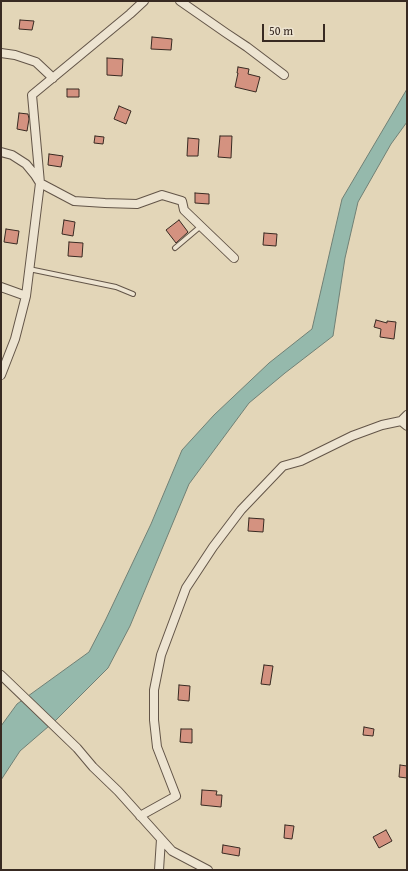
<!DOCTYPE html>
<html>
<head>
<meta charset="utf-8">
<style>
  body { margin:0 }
  #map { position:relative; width:408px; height:871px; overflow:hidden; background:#e3d6b8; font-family:"Gentium Book Plus",serif }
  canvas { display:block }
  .frame { position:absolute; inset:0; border:2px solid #382a22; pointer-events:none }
  .scale { position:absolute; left:262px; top:24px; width:63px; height:18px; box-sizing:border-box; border:2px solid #382a22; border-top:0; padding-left:5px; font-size:12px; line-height:14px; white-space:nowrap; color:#382a22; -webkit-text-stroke:3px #ede4d1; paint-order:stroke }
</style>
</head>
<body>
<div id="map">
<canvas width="408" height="871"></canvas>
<div class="frame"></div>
<div class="scale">50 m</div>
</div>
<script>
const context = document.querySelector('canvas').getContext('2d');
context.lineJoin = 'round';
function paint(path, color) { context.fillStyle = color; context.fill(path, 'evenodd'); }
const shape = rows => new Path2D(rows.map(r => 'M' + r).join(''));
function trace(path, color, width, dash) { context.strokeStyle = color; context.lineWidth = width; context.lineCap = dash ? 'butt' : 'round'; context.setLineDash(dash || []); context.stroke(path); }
const water = shape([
  [407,89,407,122,391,144,358,202,345,258,333,336,285,373,249,403,189,484,130,626,108,668,56,720,20,751,1,780,1,726,17,704,89,652,105,621,151,524,182,450,214,415,269,363,312,329,342,199,407,89]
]);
paint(water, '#95b9ac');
trace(water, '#708075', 1);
const building = shape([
  [20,20,34,21,32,30,19,29,20,20],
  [152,37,172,39,171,50,151,49,152,37],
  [107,58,123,59,122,76,107,75,107,58],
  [238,67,249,69,248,74,260,77,256,92,235,87,238,73,237,73,238,67],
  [67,89,79,89,79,97,67,97,67,89],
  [119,106,131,111,126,124,114,119,119,106],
  [19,113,28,114,29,119,27,131,17,129,19,113],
  [95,136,104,137,103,144,94,143,95,136],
  [220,136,232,136,231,158,218,157,220,136],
  [188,138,199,139,198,156,187,156,188,138],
  [49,154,63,156,61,167,48,165,49,154],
  [195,193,209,194,209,204,195,203,195,193],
  [64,220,75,222,73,236,62,234,64,220],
  [179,220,188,232,176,243,166,230,179,220],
  [6,229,19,231,17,244,4,242,6,229],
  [264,233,277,234,276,246,263,245,264,233],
  [69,242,83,243,82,257,68,256,69,242],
  [376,320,387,323,387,321,396,322,394,339,380,337,381,329,374,327,376,320],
  [249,518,264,519,263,532,248,531,249,518],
  [264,665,273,666,270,685,261,684,264,665],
  [179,685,190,686,189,701,178,700,179,685],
  [364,727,374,729,373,736,363,735,364,727],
  [181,729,192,729,192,743,180,742,181,729],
  [400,765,407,766,407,778,399,777,400,765],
  [202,790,217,791,216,795,222,795,221,807,201,805,202,790],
  [285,825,294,826,292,839,284,838,285,825],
  [386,830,392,841,379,848,373,837,386,830],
  [223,845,240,848,239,856,222,853,223,845]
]);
paint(building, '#d49280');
trace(building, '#382a22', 1);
const service = shape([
  [175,248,201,226],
  [29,269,116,287,133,294]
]);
const minor = shape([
  [180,1,226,33,247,47,284,75],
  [1,53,15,55,36,62,53,78],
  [1,152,12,155,26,164,35,175,40,183,74,201,105,203,137,204,162,195,182,201,184,210,234,258],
  [1,287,26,296],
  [1,375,15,339,26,296,40,183,32,95,130,14,144,1],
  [401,421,407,426],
  [1,675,77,748,93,767,118,791,172,851,208,870],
  [140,816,176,796,157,747,154,720,154,690,161,655,186,588,213,547,241,510,283,466,301,461,352,436,382,425,401,421,407,415],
  [159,870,161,839]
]);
trace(service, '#635548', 6);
trace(minor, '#635548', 10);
trace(service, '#ede4d1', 4);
trace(minor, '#ede4d1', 8);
</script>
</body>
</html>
